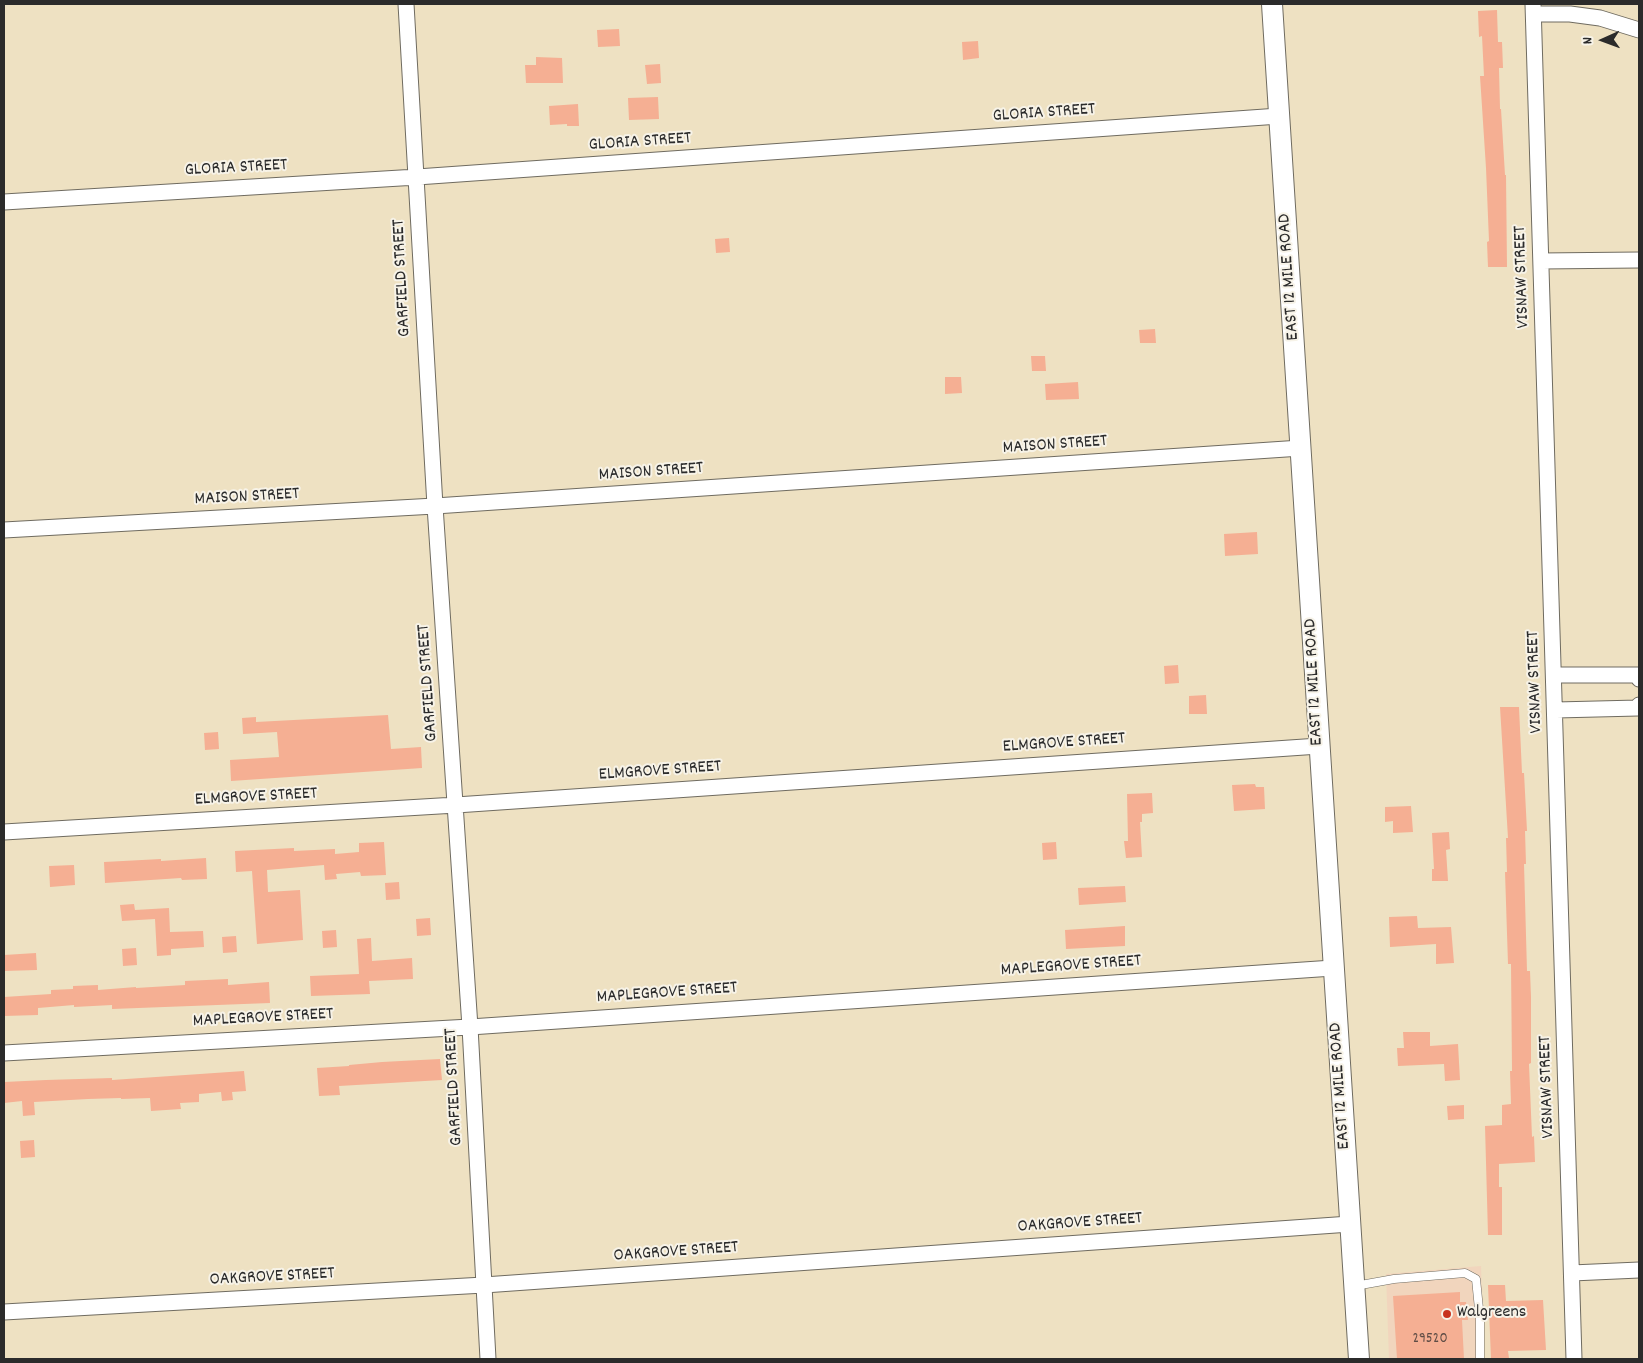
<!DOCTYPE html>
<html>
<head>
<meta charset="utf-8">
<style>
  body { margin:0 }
  #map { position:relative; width:1643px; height:1363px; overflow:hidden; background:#eee1c2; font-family:Dekko,sans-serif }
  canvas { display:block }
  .frame { position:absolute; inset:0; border:5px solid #2b2b2b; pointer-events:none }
  .north { position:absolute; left:1578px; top:15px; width:50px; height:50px; -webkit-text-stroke:4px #f7f3e8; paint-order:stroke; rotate:268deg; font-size:14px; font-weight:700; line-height:20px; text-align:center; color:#2b2b2b }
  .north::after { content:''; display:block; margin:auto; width:18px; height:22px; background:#2b2b2b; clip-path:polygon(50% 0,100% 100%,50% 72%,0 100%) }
</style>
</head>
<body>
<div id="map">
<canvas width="1643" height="1363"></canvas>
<div class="frame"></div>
<div class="north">N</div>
</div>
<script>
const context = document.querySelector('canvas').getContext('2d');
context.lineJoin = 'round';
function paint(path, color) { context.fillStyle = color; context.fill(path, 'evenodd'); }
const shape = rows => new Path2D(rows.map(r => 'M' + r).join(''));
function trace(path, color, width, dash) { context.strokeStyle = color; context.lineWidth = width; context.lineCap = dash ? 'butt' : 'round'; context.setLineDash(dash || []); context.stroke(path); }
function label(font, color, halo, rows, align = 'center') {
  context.font = font + ' Dekko,sans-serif'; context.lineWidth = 4; context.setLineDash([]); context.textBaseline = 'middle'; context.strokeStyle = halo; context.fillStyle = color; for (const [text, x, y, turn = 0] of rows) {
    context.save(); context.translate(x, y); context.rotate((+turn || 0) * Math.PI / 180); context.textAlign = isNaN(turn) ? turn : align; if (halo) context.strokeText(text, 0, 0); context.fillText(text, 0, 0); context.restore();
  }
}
paint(shape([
  [1481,1266,1484,1359,1389,1359,1386,1274]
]), '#f1d5bd');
paint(shape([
  [1497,10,1498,42,1502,42,1503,68,1499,68,1500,109,1501,109,1505,175,1506,175,1507,267,1488,267,1487,242,1489,241,1486,168,1480,76,1484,76,1482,36,1479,37,1478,11],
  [619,29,620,46,598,47,597,30],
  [978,41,979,58,963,60,962,42],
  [536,57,562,58,563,83,526,83,525,65,536,65],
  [660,64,661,83,647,84,645,65],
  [658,97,659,119,629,120,628,98],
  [578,104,579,126,567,126,567,124,550,125,549,106],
  [729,238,730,252,716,253,715,239],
  [1155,329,1156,343,1140,343,1139,330],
  [1031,356,1045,356,1046,371,1032,371],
  [945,377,961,377,962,393,945,394],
  [1078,382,1079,399,1046,400,1045,384],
  [1257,532,1258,554,1225,556,1224,534],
  [1178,665,1179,683,1165,684,1164,666],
  [1206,695,1207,714,1189,714,1189,696],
  [1500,707,1519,707,1522,773,1524,773,1527,831,1525,831,1526,864,1524,864,1527,971,1530,971,1531,997,1531,1063,1529,1064,1532,1137,1534,1136,1535,1162,1499,1164,1499,1187,1502,1187,1502,1235,1488,1235,1485,1126,1502,1125,1502,1105,1511,1104,1510,1071,1512,1071,1511,964,1508,964,1505,872,1507,872,1506,838,1508,838],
  [388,715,391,749,421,747,422,768,231,781,230,760,279,757,277,732,243,734,242,718,256,717,256,722],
  [218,732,219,749,205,750,204,733],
  [1255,784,1256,787,1264,787,1265,809,1234,811,1232,785],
  [1152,793,1153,813,1142,814,1142,822,1140,822,1142,857,1126,858,1124,841,1128,841,1127,794],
  [1411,806,1413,832,1393,833,1393,821,1385,822,1385,807],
  [1449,832,1450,849,1446,850,1448,881,1432,881,1432,869,1434,869,1432,833],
  [384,842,386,875,361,876,360,872,336,874,337,879,325,880,324,865,267,870,268,892,300,890,303,940,257,944,252,871,236,872,235,851,294,848,294,851,335,849,335,854,359,852,359,843],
  [1056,842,1057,859,1043,860,1042,843],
  [206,858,207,879,182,880,181,878,105,883,104,862,161,859,161,861],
  [74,865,75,885,50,887,49,866],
  [399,882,400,899,386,900,385,883],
  [1125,886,1126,902,1079,905,1078,888],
  [134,904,135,910,169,908,170,932,203,931,204,947,171,949,171,955,157,956,155,919,122,921,120,905],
  [1417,916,1418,928,1451,927,1454,963,1436,964,1436,944,1390,947,1389,917],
  [430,918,431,935,417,936,416,919],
  [1125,926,1125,946,1066,949,1065,930],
  [336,930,337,947,323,948,322,931],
  [236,936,237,952,223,953,222,937],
  [371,938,372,961,412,958,413,979,369,981,370,994,311,996,310,976,359,974,357,939],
  [136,948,137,965,123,966,122,949],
  [36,953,37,970,4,971,4,955],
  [228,979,228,985,269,982,270,1003,112,1009,112,1005,74,1007,74,1005,38,1008,38,1015,4,1016,4,997,51,994,51,990,73,989,73,986,98,985,98,990,136,987,136,988,185,985,185,981],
  [1403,1032,1430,1032,1430,1046,1458,1044,1460,1080,1445,1081,1444,1064,1398,1066,1397,1048,1404,1048],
  [440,1059,442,1080,339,1086,340,1095,319,1096,317,1068,349,1066,349,1065,382,1062],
  [244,1071,246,1091,232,1092,233,1100,222,1101,221,1092,199,1094,199,1102,180,1103,181,1109,151,1111,150,1098,121,1099,121,1098,88,1099,34,1102,35,1115,23,1116,22,1101,4,1103,4,1082,46,1080,112,1078,112,1080],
  [1464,1105,1464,1119,1448,1120,1447,1106],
  [34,1140,35,1157,21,1158,20,1141],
  [1488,1285,1505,1285,1506,1301,1543,1300,1546,1350,1508,1351,1509,1358,1491,1359],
  [1460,1292,1460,1302,1466,1302,1468,1320,1462,1320,1464,1359,1397,1359,1393,1296]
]), '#f5af93');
const lane = shape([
  [1355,1286,1394,1279,1465,1273,1476,1279,1480,1319,1480,1359]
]);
const street = shape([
  [406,4,435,506,470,1027,488,1359],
  [1533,4,1574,1359],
  [1534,14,1570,14,1600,18,1639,30],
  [4,202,417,177,1279,116],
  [1541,261,1639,260],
  [4,530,435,506,1301,448],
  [1555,675,1638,675,1639,679],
  [1556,710,1638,708,1639,705],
  [4,832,456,805,1319,746],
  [4,1053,470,1027,1333,968],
  [1572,1273,1639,1270],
  [4,1312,484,1285,1350,1224]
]);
const secondary = shape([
  [1272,4,1359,1359]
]);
trace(lane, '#6f6b60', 9);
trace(street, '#6f6b60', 17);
trace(secondary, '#6f6b60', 22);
trace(lane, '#fff', 8);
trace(street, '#fff', 15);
trace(secondary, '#fff', 20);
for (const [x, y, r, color] of [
  [1447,1314,5,"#c8321e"]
]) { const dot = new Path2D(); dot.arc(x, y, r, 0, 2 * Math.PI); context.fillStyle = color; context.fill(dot); trace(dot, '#f7f3e8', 2); }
label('15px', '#5e4c45', null, [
  ["29520",1430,1340]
]);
label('18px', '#2b2b2b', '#f7f3e8', [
  ["GLORIA STREET",1044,114,-4],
  ["GLORIA STREET",640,143,-4],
  ["GLORIA STREET",236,169,-3],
  ["EAST 12 MILE ROAD",1290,277,-94],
  ["VISNAW STREET",1523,277,-92],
  ["GARFIELD STREET",403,278,-93],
  ["MAISON STREET",1055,446,-4],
  ["MAISON STREET",651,473,-4],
  ["MAISON STREET",247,498,-3],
  ["EAST 12 MILE ROAD",1315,682,-93],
  ["VISNAW STREET",1536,682,-92],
  ["GARFIELD STREET",429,683,-94],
  ["ELMGROVE STREET",1064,744,-4],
  ["ELMGROVE STREET",660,772,-4],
  ["ELMGROVE STREET",256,798,-3],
  ["MAPLEGROVE STREET",1071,967,-4],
  ["MAPLEGROVE STREET",667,994,-4],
  ["MAPLEGROVE STREET",263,1019,-3],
  ["EAST 12 MILE ROAD",1341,1086,-94],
  ["GARFIELD STREET",455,1087,-93],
  ["VISNAW STREET",1548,1087,-92],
  ["OAKGROVE STREET",1080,1224,-4],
  ["OAKGROVE STREET",676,1253,-4],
  ["OAKGROVE STREET",272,1278,-3]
]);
label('18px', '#2b2b2b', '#f7f3e8', [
  ["Walgreens",1457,1314]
], 'left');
</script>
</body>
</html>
